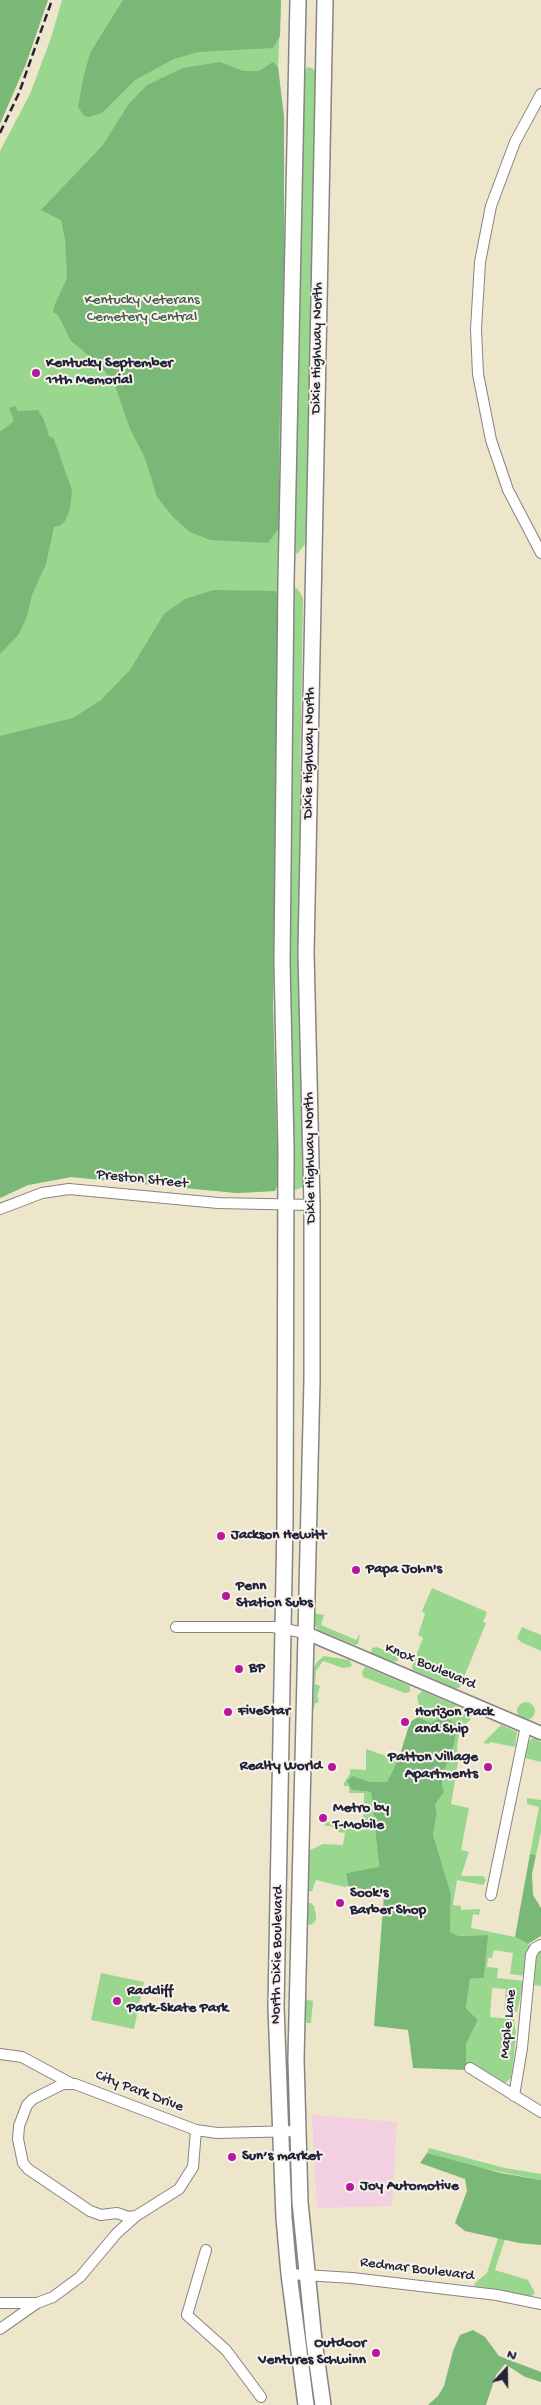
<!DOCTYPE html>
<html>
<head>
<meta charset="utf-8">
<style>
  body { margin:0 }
  #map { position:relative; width:541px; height:2405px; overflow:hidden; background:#ede6cb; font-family:"Gochi Hand",sans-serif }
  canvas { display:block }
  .north { position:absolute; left:481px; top:2345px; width:50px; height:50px; -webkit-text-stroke:4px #f7f3e8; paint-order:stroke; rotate:21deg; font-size:14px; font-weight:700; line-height:20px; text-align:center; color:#22223b }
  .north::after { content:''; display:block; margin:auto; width:18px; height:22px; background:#22223b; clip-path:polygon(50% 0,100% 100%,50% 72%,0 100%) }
</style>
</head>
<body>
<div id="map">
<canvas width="541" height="2405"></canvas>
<div class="north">N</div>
</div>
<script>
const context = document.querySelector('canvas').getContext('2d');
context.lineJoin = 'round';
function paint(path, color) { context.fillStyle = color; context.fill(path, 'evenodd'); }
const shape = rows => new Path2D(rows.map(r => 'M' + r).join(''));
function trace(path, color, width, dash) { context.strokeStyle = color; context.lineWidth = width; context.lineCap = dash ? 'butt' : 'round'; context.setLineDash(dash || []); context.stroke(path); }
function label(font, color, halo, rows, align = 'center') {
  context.font = font + ' "Gochi Hand",sans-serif'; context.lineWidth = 4; context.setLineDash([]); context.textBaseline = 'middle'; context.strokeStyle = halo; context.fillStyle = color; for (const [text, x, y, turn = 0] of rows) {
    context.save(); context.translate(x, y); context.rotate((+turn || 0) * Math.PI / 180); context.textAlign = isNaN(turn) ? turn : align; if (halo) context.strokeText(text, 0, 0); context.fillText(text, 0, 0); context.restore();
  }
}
paint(shape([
  [312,2115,397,2122,392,2206,317,2208]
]), '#f2cfe1');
paint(shape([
  [62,0,281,0,278,67,284,118,284,270,277,593,273,1007,278,1184,275,1191,237,1193,71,1177,28,1185,0,1198,0,151,30,94,51,38],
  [308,67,312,68,316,72,307,542,297,554,295,552,303,72],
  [297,588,303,598,300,786,305,1182,303,1187,296,1190,292,1186,288,931,294,601,294,589],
  [432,1588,487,1612,483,1622,486,1623,460,1687,456,1689,413,1670,412,1666,423,1638,418,1635,425,1614,422,1611],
  [314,1613,324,1615,321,1625,356,1640,360,1634,358,1644,355,1645,318,1630,314,1623],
  [522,1627,541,1635,541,1651,521,1642,517,1638],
  [377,1647,397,1656,398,1661,393,1662,371,1653,372,1648],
  [324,1656,349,1660,352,1665,350,1667,343,1668,323,1661,316,1671,315,1684,320,1686,317,1697,319,1698,318,1703,315,1703,314,1709,311,1710,312,1671,317,1662],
  [365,1667,408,1685,410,1686,410,1692,405,1693,363,1677,362,1672],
  [422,1691,469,1711,472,1715,470,1720,465,1724,461,1723,460,1726,457,1748,458,1762,451,1804,469,1808,461,1850,469,1852,461,1876,483,1876,486,1880,483,1885,457,1880,453,1905,461,1906,461,1910,480,1909,479,1915,473,1914,471,1928,515,1937,531,1946,526,1976,510,1974,513,1953,494,1950,492,1958,488,1958,487,1967,498,1968,497,1978,524,1981,517,2012,504,2009,506,1989,492,1988,490,2017,514,2019,516,2035,514,2056,511,2078,505,2083,466,2070,466,2044,478,2020,466,2008,470,1979,484,1978,487,1935,459,1936,450,1932,451,1894,433,1834,437,1813,435,1805,444,1792,442,1785,444,1771,452,1752,431,1723,418,1717,419,1706,417,1696],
  '517 1711a9 9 0 1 1 18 0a9 9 0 1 1-18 0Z',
  [501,1725,517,1732,515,1747,490,1742,489,1744,483,1743],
  [533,1738,541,1742,541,1762,525,1758,527,1742],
  [366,1749,398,1760,387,1782,370,1782,353,1776,352,1790,371,1792,379,1868,346,1873,348,1886,345,1887,316,1880,312,1891,306,1892,308,1851,323,1844,343,1845,345,1833,339,1832,331,1826,325,1826,325,1822,363,1823,364,1793,349,1793,349,1786,344,1786,344,1783,350,1774,350,1769,366,1770],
  [527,1798,541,1800,541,1832,536,1855,530,1854,539,1807,527,1804],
  [307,1903,311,1903,314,1906,316,1915,316,1920,311,1925,307,1924],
  [541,1950,541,1986,534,1985,537,1952],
  [101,1973,144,1982,134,2029,91,2020],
  [304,1999,313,2001,311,2023,307,2023,303,2017],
  [429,2148,505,2168,541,2174,541,2180,472,2166,427,2153],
  [498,2238,505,2239,495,2270,528,2280,535,2293,531,2297,474,2288,475,2283,487,2273]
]), '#98d78d');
paint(shape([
  [0,0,48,0,26,64,0,124],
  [123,0,281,0,280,36,273,48,198,52,174,59,135,80,102,113,89,117,84,116,78,107,83,79,90,53],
  [220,62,243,71,259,71,273,62,278,67,284,118,284,270,279,441,279,528,268,543,210,540,190,532,173,517,157,497,145,458,130,429,114,383,98,363,71,341,58,315,53,312,55,304,67,278,65,239,61,220,41,210,103,145,128,105,147,85,183,68],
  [15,406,18,411,38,410,44,420,49,436,54,439,56,445,72,490,70,509,65,521,61,525,54,527,46,564,32,595,27,616,19,634,0,654,0,432,14,421,9,408],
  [214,590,275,591,278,595,273,1007,278,1184,275,1191,237,1193,71,1177,28,1185,0,1198,0,736,73,718,101,700,130,670,164,614,185,599],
  [418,1717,431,1723,442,1717,452,1721,457,1728,452,1752,444,1771,442,1785,444,1792,435,1805,437,1813,433,1834,451,1894,450,1932,459,1936,488,1935,484,1978,470,1979,466,2008,478,2020,466,2044,466,2070,413,2068,408,2030,374,2026,384,1894,348,1886,346,1873,379,1867,371,1792,352,1790,347,1781,353,1776,370,1782,387,1782,399,1758,410,1722],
  [530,1854,536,1855,532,1874,533,1895,541,1908,541,1936,528,1944,515,1937],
  [427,2153,501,2173,541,2180,541,2245,519,2243,465,2231,455,2223,467,2191,465,2179,420,2163],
  [473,2330,485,2337,499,2356,541,2372,541,2382,525,2377,505,2364,496,2375,486,2405,428,2405,438,2396,444,2386,453,2351,460,2335]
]), '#7ab878');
const minor = shape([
  [541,94,515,142,491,206,480,262,476,329,478,374,491,440,508,490,541,553],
  [0,1209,42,1193,69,1189,218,1203,312,1205],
  [176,1627,273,1627,306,1633],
  [491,1895,526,1726],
  [0,2054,22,2057,72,2084],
  [470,2068,541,2112],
  [514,2096,522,2048,531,1955,535,1948,541,1945],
  [196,2130,193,2167,179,2189,136,2216,128,2217,117,2213,101,2215,90,2211,28,2169,23,2163,18,2139,19,2126,27,2105,33,2099,63,2084,75,2084,196,2130,217,2133,297,2131],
  [206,2250,187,2315,226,2350,261,2397],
  [289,2274,352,2278,497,2295,541,2304],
  [0,2303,37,2303,53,2297,80,2277,117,2233,136,2216],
  [0,2329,37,2303]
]);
const major = shape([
  [306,1633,541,1733]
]);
const highway = shape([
  [298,0,286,581,282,961,286,1149,285,1521,276,2007,284,2218,289,2274,306,2405],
  [323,2405,314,2341,300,2202,296,2059,312,1380,312,1205,306,953,325,0]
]);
trace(minor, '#888483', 12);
trace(major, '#888483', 15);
trace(highway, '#888483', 18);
trace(minor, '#fff', 10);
trace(major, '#fff', 12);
trace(highway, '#fff', 15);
trace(shape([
  [0,133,19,93,52,0]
]), '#22223b', 2.5, [8, 4]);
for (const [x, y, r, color] of [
  [36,373,5,"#b5179e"],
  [221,1536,5,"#b5179e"],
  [356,1570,5,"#b5179e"],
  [226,1596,5,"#b5179e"],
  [239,1669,5,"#b5179e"],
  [228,1712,5,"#b5179e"],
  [405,1722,5,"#b5179e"],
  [332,1767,5,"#b5179e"],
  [488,1767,5,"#b5179e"],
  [323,1818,5,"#b5179e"],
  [340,1903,5,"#b5179e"],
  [117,2001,5,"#b5179e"],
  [232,2157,5,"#b5179e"],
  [350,2187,5,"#b5179e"],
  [376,2353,5,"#b5179e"]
]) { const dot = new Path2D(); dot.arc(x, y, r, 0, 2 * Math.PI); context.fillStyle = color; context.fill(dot); trace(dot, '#f7f3e8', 2); }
label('15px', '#455854', '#f7f3e8', [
  ["Kentucky Veterans",142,301],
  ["Cemetery Central",142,318]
]);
label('15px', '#22223b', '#f7f3e8', [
  ["Dixie Highway North",318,348,-89],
  ["Dixie Highway North",310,753,-89],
  ["Dixie Highway North",311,1158,-91],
  ["Preston Street",142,1180,6],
  ["Knox Boulevard",430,1667,23],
  ["North Dixie Boulevard",278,1955,-89],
  ["Maple Lane",509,2024,-84],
  ["City Park Drive",139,2092,21],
  ["Redmar Boulevard",417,2270,7]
]);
label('bold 15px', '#22223b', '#f7f3e8', [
  ["Kentucky September",46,364],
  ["11th Memorial",46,381],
  ["Jackson Hewitt",231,1536],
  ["Papa John's",366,1570],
  ["Penn",236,1587],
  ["Station Subs",236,1604],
  ["BP",249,1669],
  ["FiveStar",238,1712],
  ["Horizon Pack",415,1713],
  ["and Ship",415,1730],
  ["Patton Village",478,1758,"right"],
  ["Apartments",478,1775,"right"],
  ["Realty World",322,1767,"right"],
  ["Metro by",333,1809],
  ["T-Mobile",333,1826],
  ["Sook's",350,1894],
  ["Barber Shop",350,1911],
  ["Radcliff",127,1992],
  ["Park-Skate Park",127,2009],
  ["Sun’s market",242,2157],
  ["Joy Automotive",360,2187],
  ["Outdoor",366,2344,"right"],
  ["Ventures Schwinn",366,2361,"right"]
], 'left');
</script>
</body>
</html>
